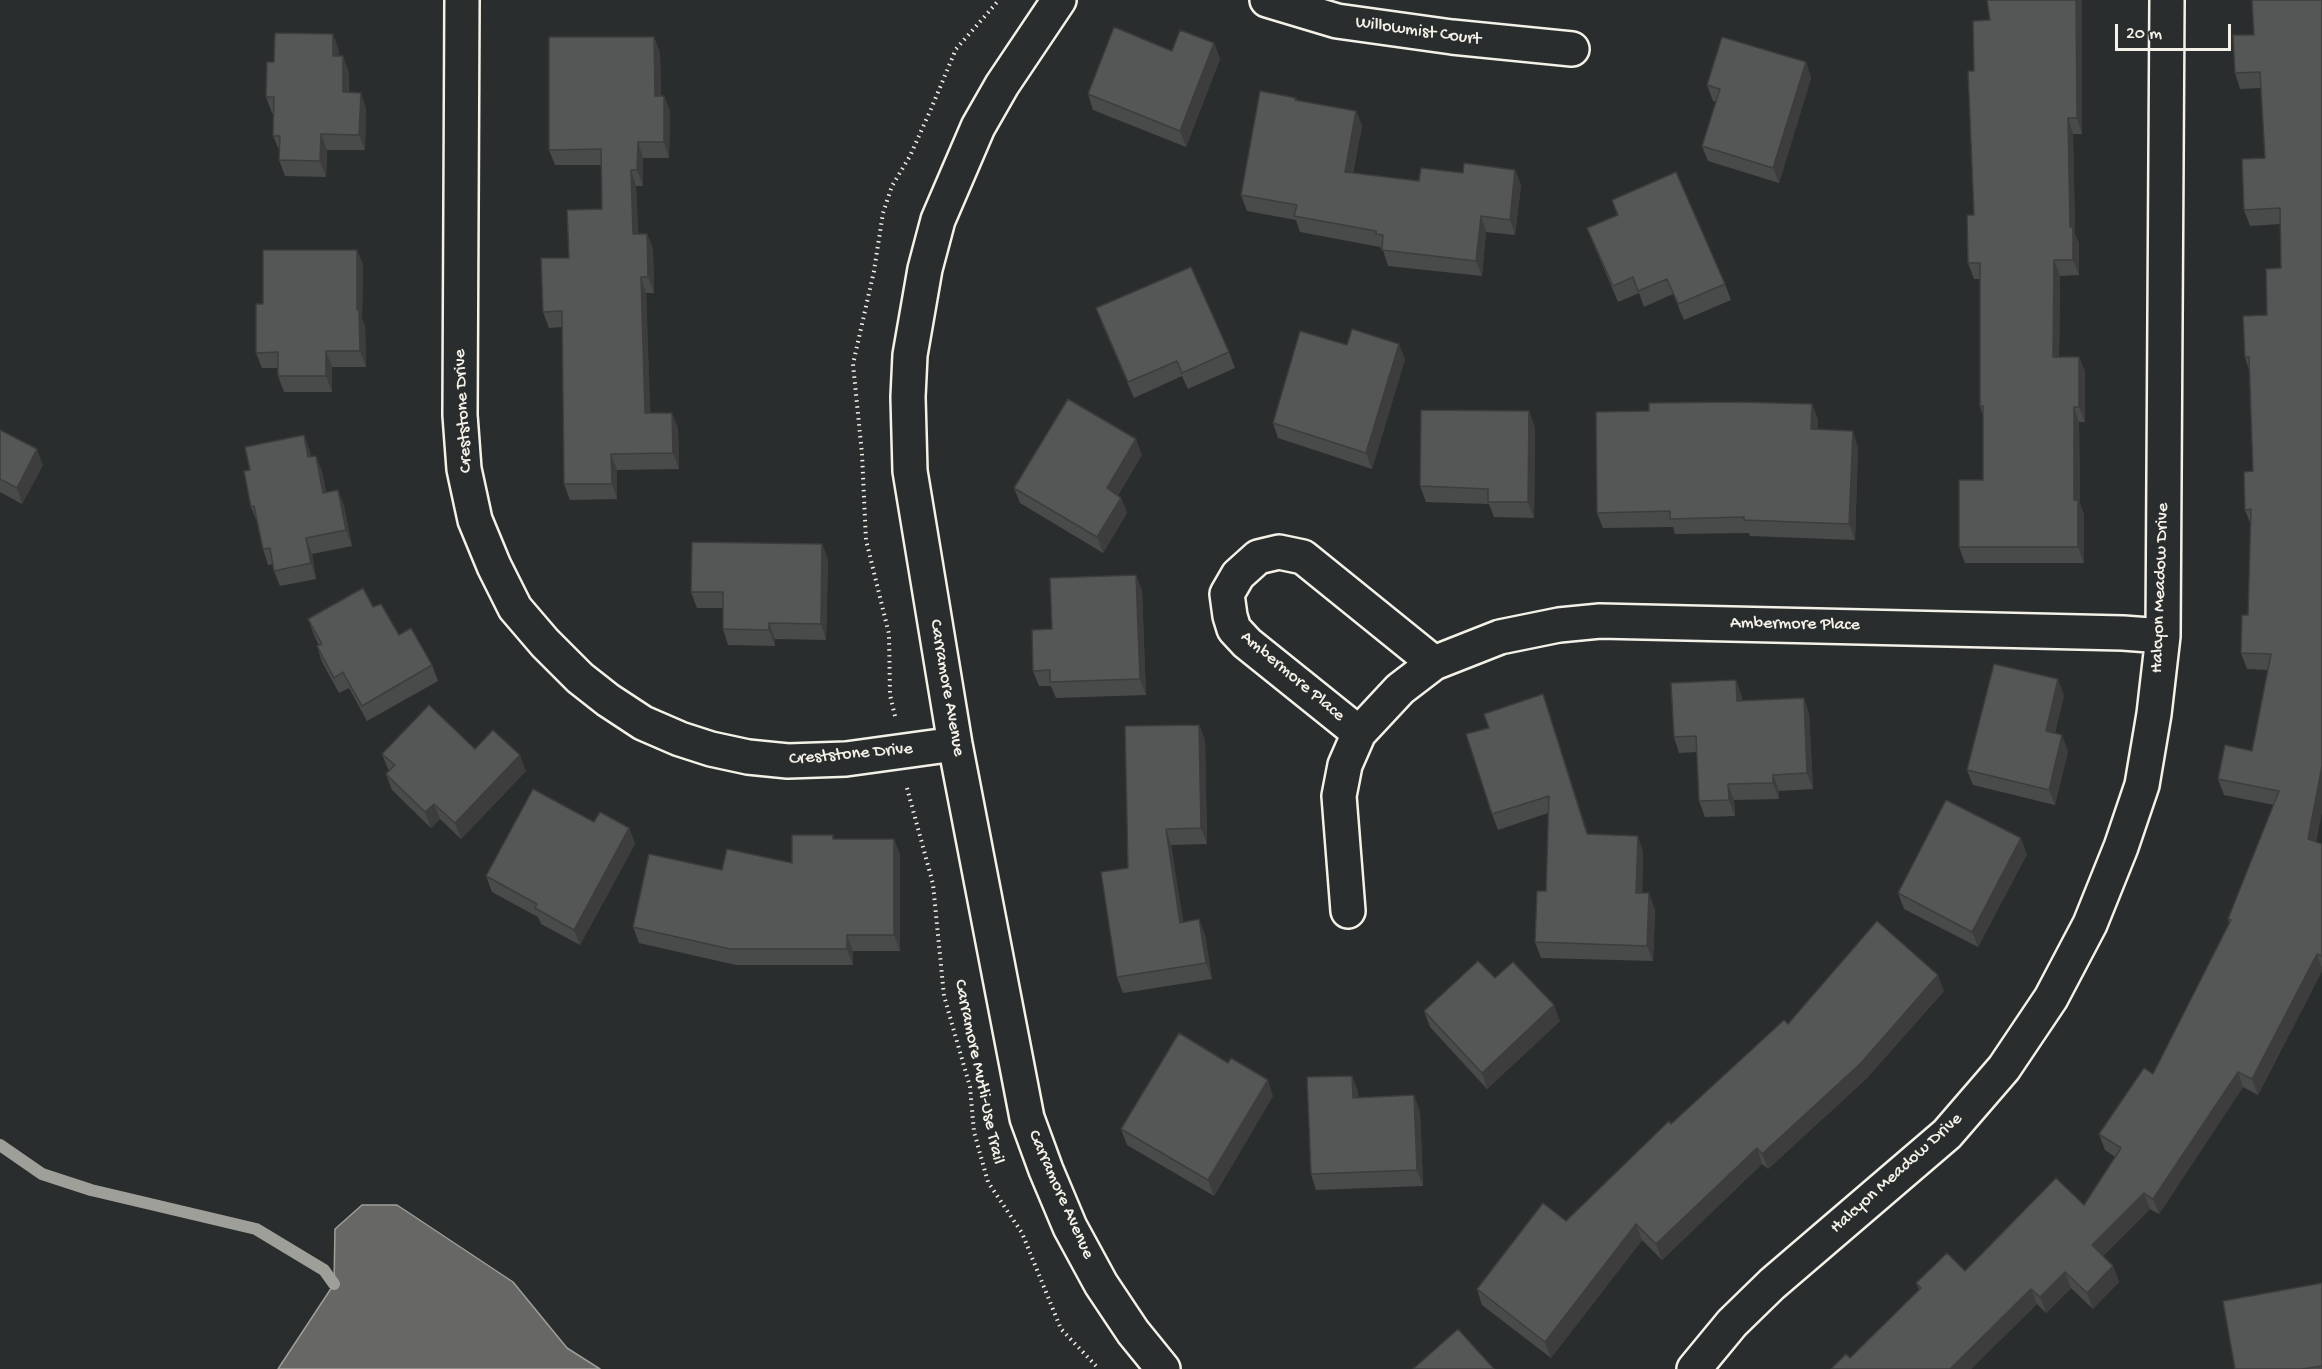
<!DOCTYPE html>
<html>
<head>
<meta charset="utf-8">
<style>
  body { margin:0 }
  #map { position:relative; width:2322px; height:1369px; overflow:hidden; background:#2a2d2e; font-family:"Gochi Hand",sans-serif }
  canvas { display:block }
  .scale { position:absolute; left:2115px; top:24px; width:116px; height:27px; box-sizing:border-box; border:3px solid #f4f1e8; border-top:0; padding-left:8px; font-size:18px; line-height:21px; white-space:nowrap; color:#f4f1e8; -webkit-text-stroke:4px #2a2d2e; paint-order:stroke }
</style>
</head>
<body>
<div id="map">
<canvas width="2322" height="1369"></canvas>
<div class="scale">20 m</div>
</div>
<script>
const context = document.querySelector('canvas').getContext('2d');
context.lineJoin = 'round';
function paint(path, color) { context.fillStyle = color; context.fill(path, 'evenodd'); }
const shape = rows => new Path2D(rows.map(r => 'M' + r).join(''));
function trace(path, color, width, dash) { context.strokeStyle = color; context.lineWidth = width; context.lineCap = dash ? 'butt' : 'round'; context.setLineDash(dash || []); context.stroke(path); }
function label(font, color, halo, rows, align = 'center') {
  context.font = font + ' "Gochi Hand",sans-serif'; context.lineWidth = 6; context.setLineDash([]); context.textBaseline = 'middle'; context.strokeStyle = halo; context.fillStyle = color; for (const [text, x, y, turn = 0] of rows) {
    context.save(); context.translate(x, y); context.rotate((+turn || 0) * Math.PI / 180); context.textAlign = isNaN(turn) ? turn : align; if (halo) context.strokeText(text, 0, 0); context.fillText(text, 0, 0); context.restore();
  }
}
const water = shape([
  [362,1205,397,1205,513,1282,567,1348,600,1369,278,1369,334,1284,335,1229,362,1205]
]);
paint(water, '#676866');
trace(water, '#9f9f9a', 1.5);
trace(shape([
  [0,1145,42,1174,91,1190,256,1229,324,1270,334,1284]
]), '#9f9f9a', 12);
const street = shape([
  [462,0,460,415,464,469,475,520,494,566,515,608,545,643,580,678,608,700,643,723,680,739,711,749,748,757,788,761,846,759,955,744],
  [1059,0,1002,85,978,127,938,220,925,269,910,355,908,397,910,471,955,744,1027,1118,1046,1170,1070,1227,1101,1284,1133,1332,1163,1369],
  [1267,0,1337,21,1452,37,1572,49],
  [1359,733,1247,643,1234,629,1230,616,1227,594,1238,575,1258,557,1279,552,1303,557,1434,663],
  [1348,911,1339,796,1345,765,1359,733,1400,689,1434,663,1500,637,1559,625,1600,621,2123,633,2163,636],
  [1694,1369,1732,1323,1772,1284,1947,1134,2004,1068,2051,998,2090,924,2121,847,2142,785,2154,714,2163,636,2167,0]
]);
trace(street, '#f4f1e8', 38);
trace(shape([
  [895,716,890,695,889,634,866,540,862,454,853,364,874,271,883,213,892,186,910,156,931,109,956,49,999,0],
  [907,788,933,884,944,996,970,1087,974,1132,988,1182,1022,1233,1061,1329,1099,1369]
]), '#f4f1e8', 4, [1.5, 4.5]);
trace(street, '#2a2d2e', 33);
paint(shape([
  [2082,0,2082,134,2073,134,2075,234,2079,243,2079,275,2060,276,2059,357,2079,357,2085,372,2085,422,2079,422,2080,504,2084,515,2084,563,1965,563,1959,547,1983,480,1983,416,1980,406,1980,279,1974,279,1968,263,1974,215,1974,71,1990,20],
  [2322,0,2322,811,2316,842,2322,844,2322,971,2258,1095,2243,1087,2159,1214,2150,1209,2103,1256,2113,1266,2119,1282,2093,1309,2071,1288,2046,1313,2037,1304,1971,1369,1831,1369,1850,1358,1919,1290,1916,1283,1965,1271,2084,1205,2115,1157,2105,1150,2099,1134,2153,1074,2229,923,2228,919,2274,805,2224,795,2218,779,2252,751,2268,670,2247,669,2241,653,2248,615,2251,525,2245,510,2253,471,2249,370,2245,357,2267,315,2281,268,2281,224,2250,226,2244,210,2265,158,2261,88,2240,89,2235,73,2254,35],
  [654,37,660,53,661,96,664,96,670,111,669,158,643,158,643,186,636,186,638,234,647,234,653,249,654,293,646,293,650,413,672,413,678,429,679,469,617,470,617,499,570,500,564,484,562,327,549,328,543,312,569,258,602,209,602,165,555,165,549,150],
  [1214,43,1220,59,1186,147,1093,110,1088,94,1172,51],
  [339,50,339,56,349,72,349,92,366,108,365,150,327,150,326,177,285,176,279,160,280,152,273,136,274,113,272,113,266,97,274,62],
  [1806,62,1811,78,1779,183,1708,161,1702,146,1716,102,1713,101,1707,85],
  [1296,98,1297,100,1356,111,1362,126,1353,173,1419,181,1463,173,1515,170,1521,185,1515,235,1486,232,1482,276,1388,266,1383,250,1382,250,1380,247,1300,232,1296,220,1247,211,1241,195],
  [1612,200,1725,284,1731,300,1684,320,1673,294,1644,307,1639,293,1618,302,1593,243,1587,228,1617,215],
  [357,250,363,265,362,319,365,326,366,367,332,367,332,392,284,392,278,376,278,368,262,368,256,353,263,304],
  [1096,308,1229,352,1235,368,1188,389,1182,376,1134,398,1102,324],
  [1347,345,1405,359,1372,469,1278,438,1273,423],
  [1812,404,1818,420,1817,430,1858,447,1855,540,1750,536,1749,533,1675,534,1673,527,1603,528,1597,513,1649,411],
  [1535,427,1534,518,1494,517,1489,504,1426,502,1420,486],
  [0,430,43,465,22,504,0,492],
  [304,435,311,457,322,471,326,492,338,490,344,506,352,546,312,554,316,579,280,586,274,571,273,564,268,565,263,549,257,522,251,507,250,470],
  [1142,455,1118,495,1121,498,1127,513,1103,553,1020,503,1014,488],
  [822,544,828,560,826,640,775,639,775,646,728,645,723,629,723,608,697,608,691,592],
  [1136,575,1142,591,1146,695,1056,698,1051,686,1039,686,1033,671,1052,629],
  [373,607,399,635,432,665,438,681,367,721,349,688,339,693,322,662,317,646,319,645,314,635,308,619],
  [2064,695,2055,733,2068,751,2055,805,1973,785,1967,770],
  [1742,696,1742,701,1809,713,1813,789,1779,791,1779,799,1734,800,1735,816,1705,817,1699,801,1697,752,1679,753,1674,737],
  [1548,710,1588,834,1643,851,1642,893,1655,909,1653,961,1541,958,1535,942,1546,891,1548,813,1498,830,1492,814],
  [1199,725,1205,741,1207,844,1171,845,1183,922,1205,935,1212,979,1123,993,1117,977],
  [475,749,526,771,461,839,440,819,431,828,392,790,386,774,390,771,388,769,382,754],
  [594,822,629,828,635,844,580,945,541,924,538,917,492,892,486,876],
  [835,839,894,839,900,855,900,951,853,951,853,965,736,965,639,943,633,927,722,870,792,863],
  [2027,854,1978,947,1904,909,1898,893],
  [1495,978,1560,1021,1487,1089,1430,1027,1424,1011],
  [1944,991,1866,1079,1768,1169,1762,1164,1662,1260,1642,1240,1551,1358,1482,1305,1477,1289,1566,1221,1671,1124,1788,1024],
  [1352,1076,1358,1092,1358,1098,1420,1111,1423,1186,1316,1190,1311,1174],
  [1273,1096,1214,1196,1127,1145,1121,1129],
  [2322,1283,2322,1369,2235,1369]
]), '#494b4a');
paint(shape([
  [2076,0,2082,0,2082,134,2077,118],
  [333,34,339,50,339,71,333,56],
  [654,37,660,53,661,112,655,96],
  [1214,43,1220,59,1186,147,1180,131],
  [343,56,349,72,348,108,343,92],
  [1806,62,1811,78,1779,183,1773,168],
  [361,93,366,108,365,150,359,135],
  [664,96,670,111,669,158,664,142],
  [1356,111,1362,126,1350,188,1345,172],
  [2068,118,2073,134,2075,234,2079,243,2079,275,2073,260,2070,227],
  [321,134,327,150,326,177,320,161],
  [638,142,643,158,643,186,637,170],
  [631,170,636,186,639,250,633,234],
  [1515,170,1521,185,1515,235,1510,220],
  [1481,216,1486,232,1482,276,1476,261],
  [647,234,653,249,654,293,648,277],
  [357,250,363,265,362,319,365,326,366,367,360,351,357,310],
  [2054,260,2060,276,2059,372,2053,357],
  [641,277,646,293,651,429,645,413],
  [1399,344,1405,359,1372,469,1366,453],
  [326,351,332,367,332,392,326,376],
  [2079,357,2085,372,2085,422,2079,407],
  [1812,404,1818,420,1817,445,1811,429],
  [2074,407,2079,422,2080,504,2084,515,2084,563,2078,547,2074,500],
  [1529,411,1535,427,1534,518,1528,502],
  [672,413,678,429,679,469,673,453],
  [1853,431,1858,447,1855,540,1849,524],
  [304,435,310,451,314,473,308,457],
  [1136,439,1142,455,1112,504,1107,488],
  [37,449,43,465,22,504,17,488],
  [611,454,617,470,617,499,612,484],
  [316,456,322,471,329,509,323,493],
  [338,490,344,506,352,546,346,530],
  [1121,498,1127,513,1103,553,1097,537],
  [306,538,312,554,316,579,311,563],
  [822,544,828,560,826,640,821,624],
  [1136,575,1142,591,1146,695,1140,679],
  [769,623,775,639,775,646,769,630],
  [2058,679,2064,695,2052,747,2046,731],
  [1736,680,1742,696,1743,717,1737,701],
  [1543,694,1548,710,1593,850,1587,834],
  [1804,698,1809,713,1813,789,1807,773],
  [1199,725,1205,741,1207,844,1201,828],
  [2062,735,2068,751,2055,805,2049,790],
  [520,755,526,771,461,839,455,823],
  [2322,766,2322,811,2313,854,2308,839],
  [1773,775,1779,791,1779,799,1773,783],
  [1728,784,1734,800,1735,816,1729,800],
  [434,804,440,819,431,828,425,812],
  [629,828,635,844,580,945,574,930],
  [1166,829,1171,845,1186,938,1180,923],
  [1638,836,1643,851,1642,909,1636,893],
  [2021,838,2027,854,1978,947,1972,932],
  [894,839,900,855,900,951,894,935],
  [1649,893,1655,909,1653,961,1647,946],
  [1199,919,1205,935,1212,979,1206,963],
  [847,935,853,951,853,965,847,949],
  [2317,954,2322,968,2322,971,2258,1095,2252,1079],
  [1938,975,1944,991,1866,1079,1768,1169,1762,1154],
  [1554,1005,1560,1021,1487,1089,1482,1073],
  [2238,1072,2243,1087,2159,1214,2153,1199],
  [1352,1076,1358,1092,1359,1114,1353,1098],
  [1268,1080,1273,1096,1214,1196,1208,1180],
  [1414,1095,1420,1111,1423,1186,1417,1170],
  [1757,1148,1762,1164,1662,1260,1656,1244],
  [2144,1193,2150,1209,2098,1261,2092,1245],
  [1636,1224,1642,1240,1551,1358,1545,1342],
  [2113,1266,2119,1282,2093,1309,2087,1293],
  [2065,1272,2071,1288,2046,1313,2040,1297],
  [2031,1289,2037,1304,1971,1369,1950,1369]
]), '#3c3d3c');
const building = shape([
  [1987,0,2076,0,2077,118,2068,118,2070,227,2073,227,2073,260,2054,260,2053,357,2079,357,2079,407,2074,407,2074,500,2078,500,2078,547,1959,547,1959,480,1983,480,1983,406,1980,406,1980,263,1968,263,1967,215,1974,215,1968,71,1974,71,1973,21,1990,20,1987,0],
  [2252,0,2322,0,2322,766,2308,839,2322,844,2322,956,2317,954,2252,1079,2238,1072,2153,1199,2144,1193,2092,1245,2113,1266,2087,1293,2065,1272,2040,1297,2031,1289,1950,1369,1831,1369,1846,1354,1850,1358,1921,1288,1916,1283,1947,1253,1965,1271,2056,1178,2084,1205,2121,1148,2099,1134,2144,1068,2153,1074,2231,920,2228,919,2279,791,2218,779,2225,745,2252,751,2271,654,2241,653,2242,615,2248,615,2251,509,2245,510,2244,472,2253,471,2249,357,2245,357,2243,316,2267,315,2266,269,2281,268,2280,208,2244,210,2242,159,2265,158,2260,72,2235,73,2233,35,2254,35,2252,0],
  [1114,27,1172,51,1180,30,1214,43,1180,131,1088,94,1114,27],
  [275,33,333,34,333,56,343,56,343,92,361,93,359,135,321,134,320,161,279,160,280,136,273,136,274,97,266,97,267,62,274,62,275,33],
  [549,37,654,37,655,96,664,96,664,142,638,142,637,170,631,170,633,234,647,234,648,277,641,277,645,413,672,413,673,453,611,454,612,484,564,484,562,311,543,312,541,258,569,258,567,210,602,209,601,149,549,150,549,37],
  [1722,37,1806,62,1773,168,1702,146,1720,89,1707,85,1722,37],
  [1260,91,1296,98,1295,100,1356,111,1345,172,1419,181,1421,168,1463,173,1464,163,1515,170,1510,220,1481,216,1476,261,1382,250,1383,235,1376,234,1376,231,1294,216,1297,205,1241,195,1260,91],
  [1676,172,1725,284,1678,304,1667,279,1638,291,1633,277,1613,286,1587,228,1618,215,1612,200,1676,172],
  [263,250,357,250,357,310,359,310,360,351,326,351,326,376,278,376,278,352,256,353,256,304,263,304,263,250],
  [1191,267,1229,352,1182,373,1177,361,1128,382,1096,308,1191,267],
  [1352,329,1399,344,1366,453,1273,423,1300,331,1347,345,1352,329],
  [1068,399,1136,439,1107,488,1121,498,1097,537,1014,488,1068,399],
  [1736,402,1812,404,1811,429,1853,431,1849,524,1744,520,1744,517,1670,519,1670,511,1597,513,1596,412,1649,411,1649,403,1736,402],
  [1421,410,1529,411,1528,502,1488,502,1488,489,1420,486,1421,410],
  [0,430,37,449,17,488,0,479,0,430],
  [304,435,308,457,316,456,323,493,338,490,346,530,306,538,311,563,274,571,270,548,263,549,254,506,251,507,244,471,250,470,245,447,304,435],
  [692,542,822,544,821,624,769,623,769,630,723,629,723,592,691,592,692,542],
  [1136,575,1140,679,1050,682,1050,670,1033,671,1032,630,1052,629,1050,578,1136,575],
  [363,588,373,607,381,604,399,635,411,628,432,665,362,706,343,672,334,678,317,646,322,644,308,619,363,588],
  [1994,664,2058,679,2046,731,2062,735,2049,790,1967,770,1994,664],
  [1736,680,1737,701,1804,698,1807,773,1773,775,1773,783,1728,784,1729,800,1699,801,1696,736,1674,737,1671,683,1736,680],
  [1543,694,1587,834,1638,836,1636,893,1649,893,1647,946,1535,942,1537,891,1546,891,1549,796,1492,814,1466,734,1489,728,1484,714,1543,694],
  [429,705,475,749,493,730,520,755,455,823,434,804,425,812,386,774,395,765,382,754,429,705],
  [1199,725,1201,828,1166,829,1180,923,1199,919,1206,963,1117,977,1101,872,1128,868,1125,726,1199,725],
  [533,789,594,822,600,812,629,828,574,930,535,908,537,904,486,876,533,789],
  [1946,800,2021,838,1972,932,1898,893,1946,800],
  [792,835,833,835,833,839,894,839,894,935,847,935,847,949,730,949,633,927,649,854,722,870,727,849,792,863,792,835],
  [1877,921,1938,975,1861,1063,1762,1154,1757,1148,1656,1244,1636,1224,1545,1342,1477,1289,1543,1203,1566,1221,1669,1121,1671,1124,1784,1020,1788,1024,1877,921],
  [1478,961,1495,978,1513,962,1554,1005,1482,1073,1424,1011,1478,961],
  [1179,1033,1228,1063,1231,1058,1268,1080,1208,1180,1121,1129,1179,1033],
  [1352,1076,1353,1098,1414,1095,1417,1170,1311,1174,1307,1077,1352,1076],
  [2322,1283,2322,1366,2302,1369,2235,1369,2223,1301,2322,1283],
  [1458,1329,1494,1369,1413,1369,1458,1329]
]);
paint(building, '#555756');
trace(building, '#3c3d3c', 1.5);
label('18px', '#f4f1e8', '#2a2d2e', [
  ["Willowmist Court",1418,32,8],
  ["Creststone Drive",464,411,-93],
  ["Halcyon Meadow Drive",2161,588,-88],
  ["Ambermore Place",1795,625,1],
  ["Ambermore Place",1292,677,40],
  ["Carramore Avenue",946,688,80],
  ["Creststone Drive",851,755,-5],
  ["Carramore Mutli-Use Trail",978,1072,78],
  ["Halcyon Meadow Drive",1897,1174,-42],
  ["Carramore Avenue",1060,1195,66]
]);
</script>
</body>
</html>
